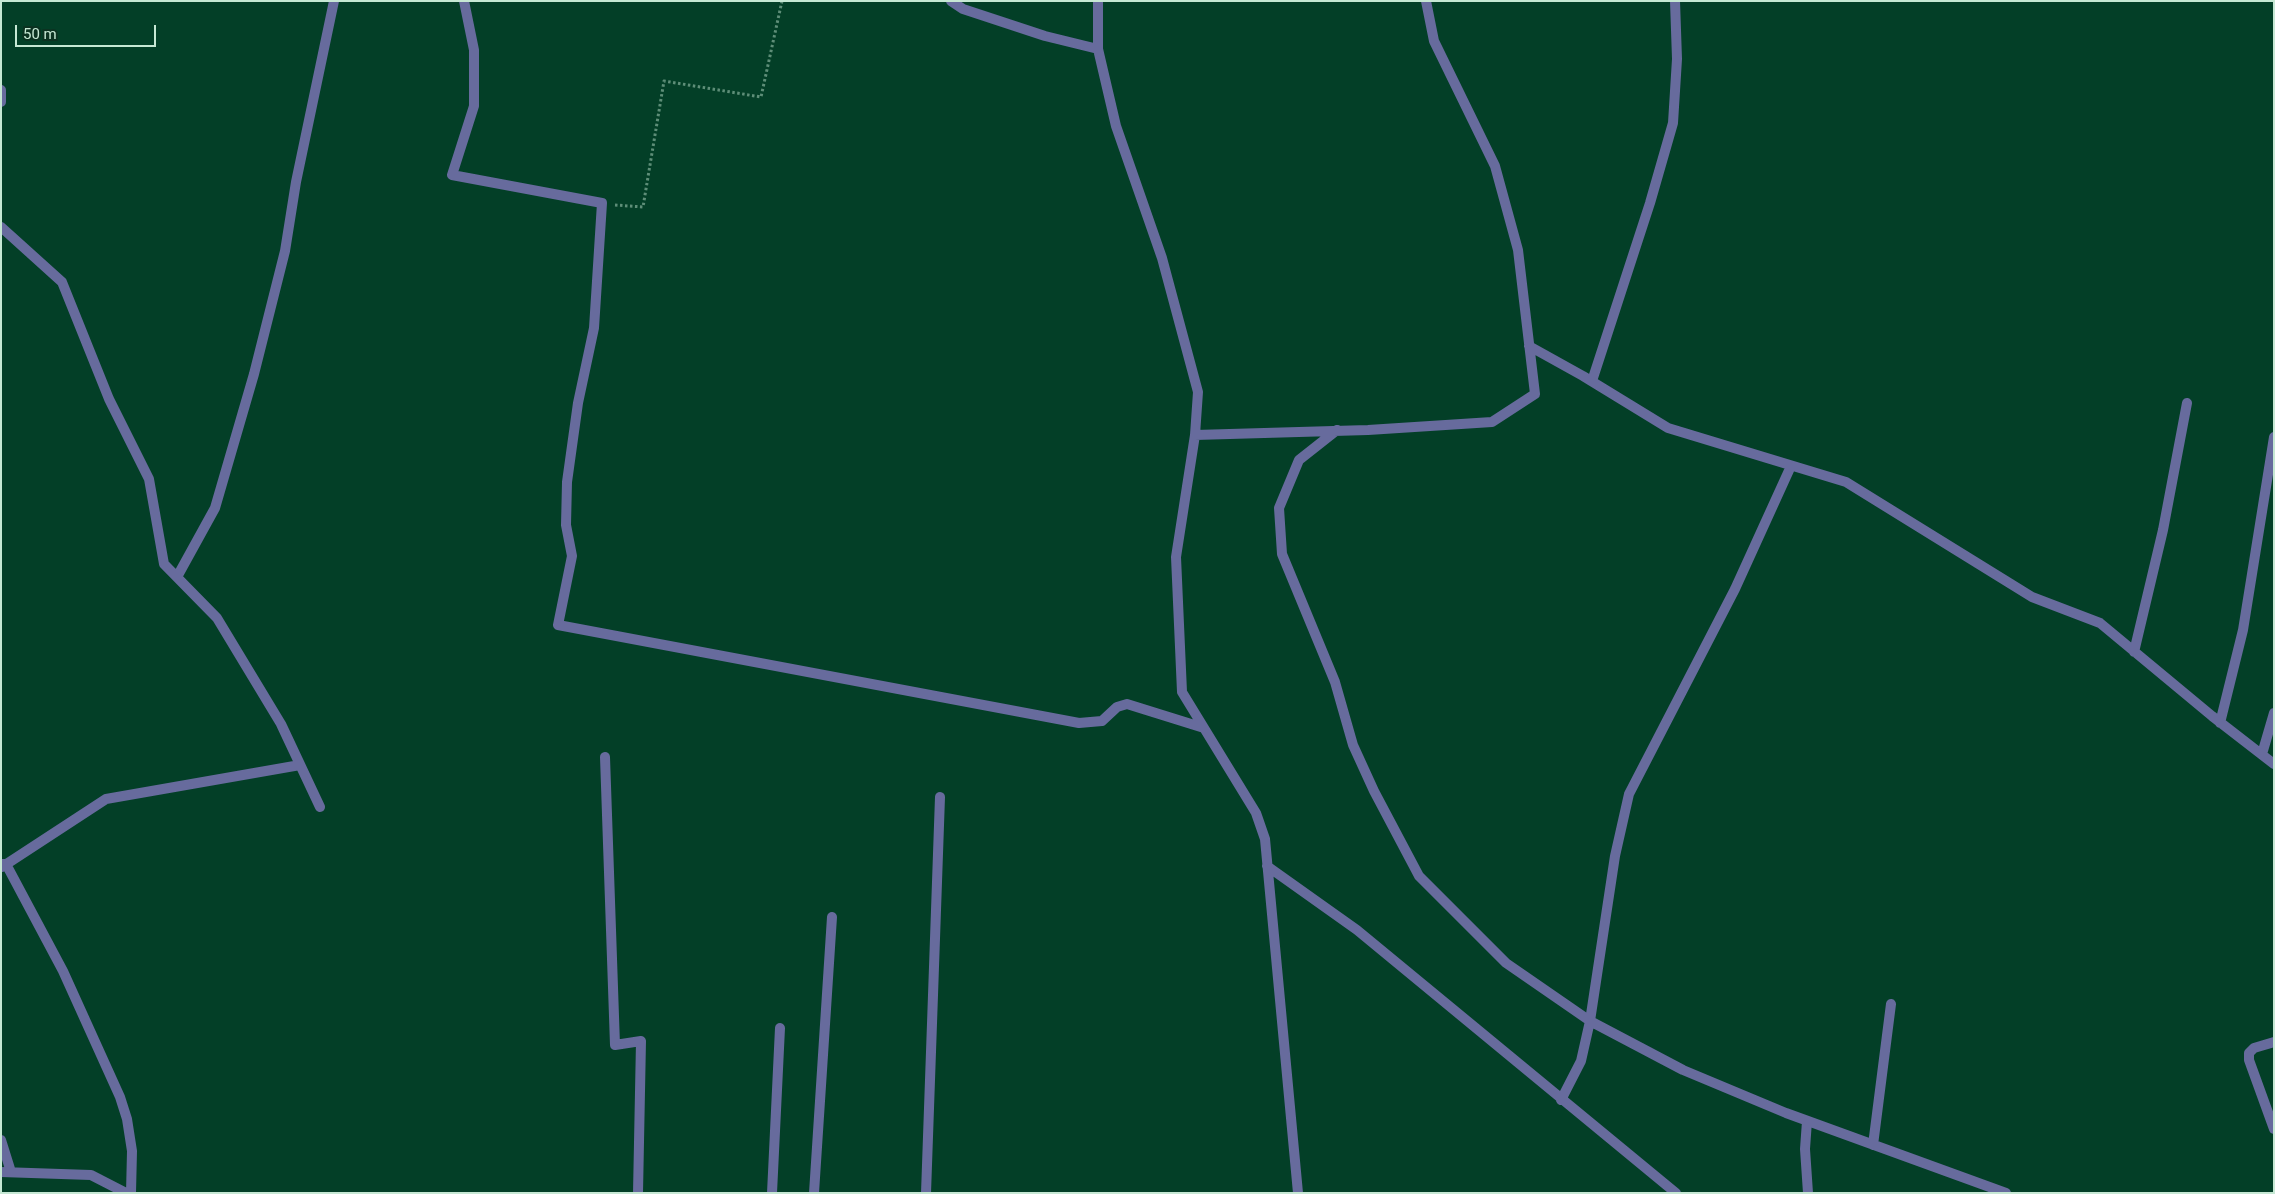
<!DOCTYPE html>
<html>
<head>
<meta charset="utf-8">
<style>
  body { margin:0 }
  #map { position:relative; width:2275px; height:1194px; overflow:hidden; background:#033f27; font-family:Roboto,sans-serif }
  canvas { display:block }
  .frame { position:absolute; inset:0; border:2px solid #c6e8d4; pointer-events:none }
  .scale { position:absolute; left:15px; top:25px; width:141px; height:22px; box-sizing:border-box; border:2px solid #c6e8d4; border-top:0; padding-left:6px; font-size:15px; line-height:18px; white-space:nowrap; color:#c6e8d4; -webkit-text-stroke:4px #0c3221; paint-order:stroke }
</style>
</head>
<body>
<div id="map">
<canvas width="2275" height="1194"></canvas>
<div class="frame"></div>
<div class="scale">50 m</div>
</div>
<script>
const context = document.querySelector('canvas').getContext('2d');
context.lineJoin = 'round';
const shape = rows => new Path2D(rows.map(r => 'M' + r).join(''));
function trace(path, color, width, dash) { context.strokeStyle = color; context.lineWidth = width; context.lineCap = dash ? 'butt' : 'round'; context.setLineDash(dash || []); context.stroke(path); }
trace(shape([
  [615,205,643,207,664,81,761,97,782,1]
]), '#5e8e78', 3, [2.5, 2.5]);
trace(shape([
  [464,1,474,50,474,106,452,175,602,203,594,328,578,403,567,482,566,525,572,556,558,625,1079,723,1102,721,1117,707,1127,704,1204,728],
  [951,1,963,9,1045,36,1098,49],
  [1098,1,1098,49,1116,126,1162,258,1198,392,1195,435,1176,557,1182,692,1256,813,1265,839,1298,1193],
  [1,90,1,102],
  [1,227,62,282,109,399,149,479,164,564,217,618,281,724,320,807],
  [1529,346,1583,376,1668,428,1846,482,2032,597,2100,623,2212,716,2274,764],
  [1592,381,1650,203,1673,123,1677,59,1675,1],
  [1337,430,1299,460,1279,508,1282,554,1335,682,1353,745,1374,791,1419,876,1506,963,1590,1021,1683,1070,1786,1113,2006,1193],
  [1195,435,1368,430,1492,422,1535,394,1518,250,1495,166,1434,41,1426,1],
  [177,577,215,508,254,374,285,251,296,182,334,1],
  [2134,652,2163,530,2187,403],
  [2220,723,2243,630,2274,437],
  [2262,754,2274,713],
  [605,757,615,1045,641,1041,638,1193],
  [1,864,6,864,63,971,120,1097,127,1119,132,1151,131,1193],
  [1267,866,1357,930,1676,1193],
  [2,867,106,799,300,765],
  [2274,1042,2254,1048,2249,1053,2249,1060,2274,1129],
  [1561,1100,1581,1061,1590,1021,1615,856,1629,794,1735,589,1791,466],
  [1807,1121,1805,1149,1808,1193],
  [1,1140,11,1172],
  [1873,1145,1891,1004],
  [1,1172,91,1175,126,1193],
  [772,1193,780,1028],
  [814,1193,832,917],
  [926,1193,940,797]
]), '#676b9d', 10);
</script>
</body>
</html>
